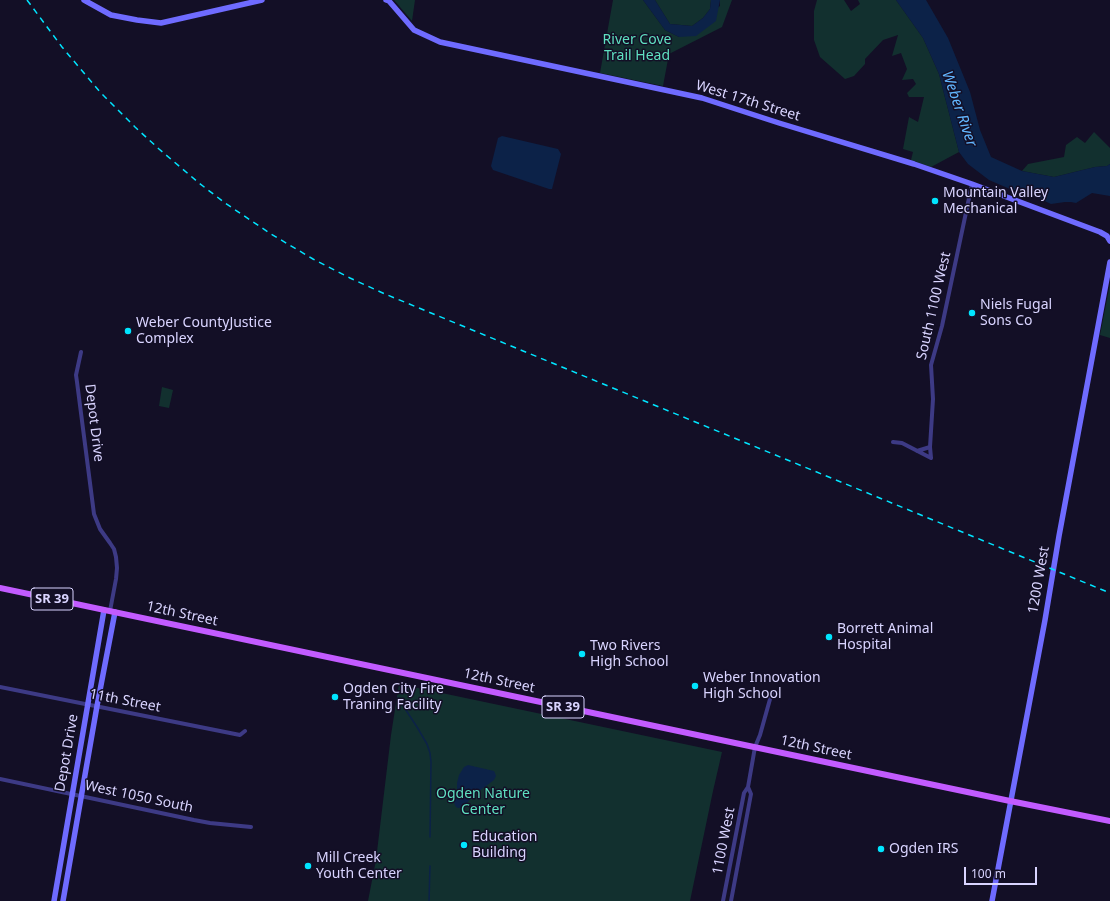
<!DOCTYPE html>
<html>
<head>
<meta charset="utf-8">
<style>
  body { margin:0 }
  #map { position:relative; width:1110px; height:901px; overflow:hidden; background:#130f26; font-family:"Noto Sans",sans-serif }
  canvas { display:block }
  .scale { position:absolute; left:964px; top:867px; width:73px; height:18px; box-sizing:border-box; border:2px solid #d9d4ff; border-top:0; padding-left:5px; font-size:12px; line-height:14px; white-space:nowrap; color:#d9d4ff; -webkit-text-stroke:3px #130f26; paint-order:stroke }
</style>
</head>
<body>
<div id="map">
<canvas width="1110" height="901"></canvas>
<div class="scale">100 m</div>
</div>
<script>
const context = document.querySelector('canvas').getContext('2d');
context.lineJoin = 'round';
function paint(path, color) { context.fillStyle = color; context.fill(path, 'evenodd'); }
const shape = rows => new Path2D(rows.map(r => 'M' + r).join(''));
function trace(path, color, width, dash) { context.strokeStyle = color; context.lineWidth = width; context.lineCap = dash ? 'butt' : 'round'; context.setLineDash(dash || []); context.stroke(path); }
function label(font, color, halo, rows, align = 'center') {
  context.font = font + ' "Noto Sans",sans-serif'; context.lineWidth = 3; context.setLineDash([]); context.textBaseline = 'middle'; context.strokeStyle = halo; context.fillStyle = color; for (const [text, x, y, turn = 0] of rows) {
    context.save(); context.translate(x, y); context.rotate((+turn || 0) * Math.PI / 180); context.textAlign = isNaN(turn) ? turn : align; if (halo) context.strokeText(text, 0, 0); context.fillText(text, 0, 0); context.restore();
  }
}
paint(shape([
  [394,0,415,0,412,21],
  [613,0,643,0,665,30,679,37,720,6,720,0,732,0,722,27,669,54,663,86,600,73],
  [655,0,711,0,710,9,703,18,692,26,670,24],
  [817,0,844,0,851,11,860,4,858,0,896,0,923,38,939,74,959,152,931,167,911,160,913,152,903,149,909,117,918,122,924,97,909,97,907,93,916,84,913,79,902,80,907,69,901,53,892,56,898,35,883,40,865,59,865,64,854,76,845,79,820,57,814,40,814,11],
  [1094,132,1110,148,1110,164,1107,166,1095,167,1054,177,1022,171,1028,164,1064,157,1066,145,1077,137,1085,143],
  [1110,284,1110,338,1100,335],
  [162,387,173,390,169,408,159,406],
  [399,684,722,752,713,791,690,901,368,901,376,860,391,735]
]), '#12302f');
paint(shape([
  [643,0,655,0,670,24,692,26,703,18,710,9,711,0,720,0,716,21,696,36,679,37,665,30],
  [896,0,926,0,948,38,970,92,980,130,991,157,1022,171,1054,177,1095,167,1107,166,1110,164,1110,196,1092,193,1076,203,1071,202,1065,202,1051,204,1032,195,1010,189,989,180,968,164,959,152,939,74,923,38],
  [502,136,558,149,561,154,552,189,549,189,493,170,491,166,498,138],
  [468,765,494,771,495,773,496,776,494,780,474,795,466,804,463,807,458,808,456,807,454,803,457,794,457,783,459,775,464,767]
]), '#0c2248');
trace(shape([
  [398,698,417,727,427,744,430,753,431,762,430,837],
  [429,901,430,866]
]), '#0c2248', 1.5);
trace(shape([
  [81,352,76,375,77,382,94,514,100,529,110,543,114,549,116,557,117,568,116,579,110,611],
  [893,442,902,443,931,458],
  [917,451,930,447],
  [931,458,930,447,933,399,931,365,942,326,972,184],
  [0,687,240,735,245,731],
  [0,779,194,820,210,823,251,827],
  [723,901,744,793,748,787,755,747,760,735,772,692],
  [731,901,751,794,748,787]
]), '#3d3a85', 4);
trace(shape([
  [84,0,111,15,137,20,161,23,262,0],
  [386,0,389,1,414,30,440,42,702,98,779,123,914,164,972,184,1100,232,1107,236,1110,241],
  [54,901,104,610],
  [63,901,97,706,115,612],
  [992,901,1045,620,1059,536,1110,262]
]), '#6f6bff', 5.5);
trace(shape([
  [0,588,1010,801,1110,821]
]), '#c25bff', 6);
trace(shape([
  [27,0,62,47,100,92,135,127,159,149,199,183,225,203,271,234,313,259,350,278,385,294,1110,593]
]), '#00e5ff', 1.5, [6, 5]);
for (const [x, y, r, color] of [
  [935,201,4,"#00e5ff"],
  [972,313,4,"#00e5ff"],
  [128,331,4,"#00e5ff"],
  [829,637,4,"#00e5ff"],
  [582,654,4,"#00e5ff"],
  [695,686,4,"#00e5ff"],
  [335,697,4,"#00e5ff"],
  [464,845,4,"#00e5ff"],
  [881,849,4,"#00e5ff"],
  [308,866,4,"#00e5ff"]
]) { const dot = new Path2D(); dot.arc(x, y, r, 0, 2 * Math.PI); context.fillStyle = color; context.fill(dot); trace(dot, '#130f26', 1.5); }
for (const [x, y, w] of [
  [52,599,42],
  [563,707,42]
]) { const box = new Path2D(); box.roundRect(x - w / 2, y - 11, w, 22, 3); context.fillStyle = '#130f26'; context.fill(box); trace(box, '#d9d4ff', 1); }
label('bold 13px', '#d9d4ff', null, [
  ["SR 39",52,599],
  ["SR 39",563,707]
]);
label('14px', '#5fe0c0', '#130f26', [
  ["River Cove",637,40],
  ["Trail Head",637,56],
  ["Ogden Nature",483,794],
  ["Center",483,810]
]);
label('14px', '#d9d4ff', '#130f26', [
  ["West 17th Street",748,101,17],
  ["South 1100 West",934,306,-77],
  ["Depot Drive",94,423,83],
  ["1200 West",1039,580,-80],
  ["12th Street",182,614,12],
  ["12th Street",499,681,12],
  ["11th Street",125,701,11],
  ["12th Street",816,748,12],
  ["Depot Drive",67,753,-80],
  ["West 1050 South",139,797,12],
  ["1100 West",724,841,-79]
]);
label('14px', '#d9d4ff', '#130f26', [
  ["Mountain Valley",943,193],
  ["Mechanical",943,209],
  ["Niels Fugal",980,305],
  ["Sons Co",980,321],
  ["Weber CountyJustice",136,323],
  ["Complex",136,339],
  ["Borrett Animal",837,629],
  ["Hospital",837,645],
  ["Two Rivers",590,646],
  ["High School",590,662],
  ["Weber Innovation",703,678],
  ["High School",703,694],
  ["Ogden City Fire",343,689],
  ["Traning Facility",343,705],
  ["Education",472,837],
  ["Building",472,853],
  ["Ogden IRS",889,849],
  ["Mill Creek",316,858],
  ["Youth Center",316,874]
], 'left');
label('italic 15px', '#62b6ff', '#130f26', [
  ["Weber River",959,109,71]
]);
</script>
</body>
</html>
